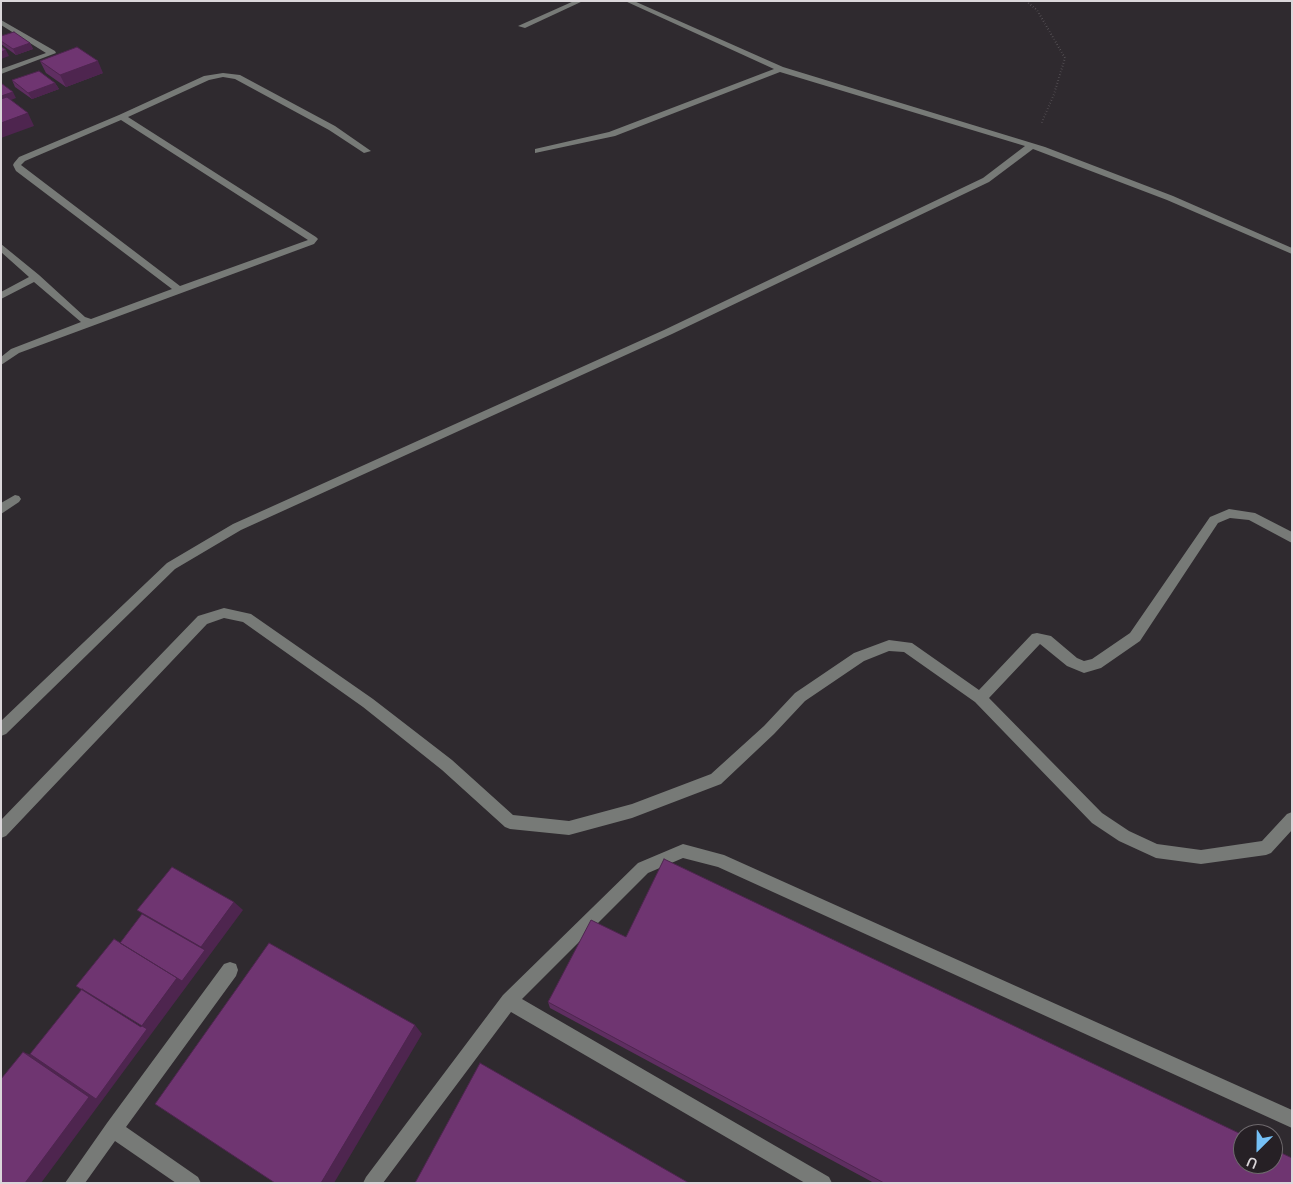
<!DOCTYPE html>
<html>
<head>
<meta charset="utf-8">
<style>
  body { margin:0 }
  #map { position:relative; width:1293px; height:1184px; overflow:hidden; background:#2f2a2f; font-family:"Nunito Sans",sans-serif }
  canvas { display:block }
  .frame { position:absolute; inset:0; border:2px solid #dbd7da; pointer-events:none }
  .north { position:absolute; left:1233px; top:1124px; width:50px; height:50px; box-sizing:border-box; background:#262025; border:1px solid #6e696d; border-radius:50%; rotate:203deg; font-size:14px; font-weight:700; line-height:20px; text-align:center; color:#dbd7da }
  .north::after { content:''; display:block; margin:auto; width:18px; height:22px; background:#75c0f6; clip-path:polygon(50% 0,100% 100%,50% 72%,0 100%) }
</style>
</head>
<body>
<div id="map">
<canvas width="1293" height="1184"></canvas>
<div class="frame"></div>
<div class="north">U</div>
</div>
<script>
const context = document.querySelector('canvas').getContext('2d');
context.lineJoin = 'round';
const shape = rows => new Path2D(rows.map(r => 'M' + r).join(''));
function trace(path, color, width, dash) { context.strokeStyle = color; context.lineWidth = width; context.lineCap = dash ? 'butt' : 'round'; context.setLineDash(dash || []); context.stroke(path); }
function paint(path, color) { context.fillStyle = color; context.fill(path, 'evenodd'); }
trace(shape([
  [1026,1,1037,10,1065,58,1054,94,1041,124]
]), '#666165', 2, [0.5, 2.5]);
paint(shape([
  [574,1,583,1,525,28,518,26,574,1],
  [625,1,634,1,783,67,1045,147,1173,196,1292,248,1292,254,1167,200,1033,149,989,182,672,334,241,530,175,569,6,734,1,736,1,721,167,563,233,524,664,330,983,178,1025,146,780,72,615,136,535,153,535,149,609,132,774,69,625,1],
  [1,20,55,51,56,53,1,74,1,69,46,53,1,25,1,20],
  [223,73,240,75,335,126,371,151,364,153,329,130,235,79,223,77,209,80,128,117,316,237,318,239,314,244,19,353,1,365,1,357,11,349,81,322,34,282,1,299,1,292,29,277,1,252,1,244,39,275,85,317,91,319,172,289,16,171,13,165,14,163,19,157,119,115,204,76,223,73],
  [121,120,308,240,180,286,21,165,25,161,121,120],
  [15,495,19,496,21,499,19,502,1,514,1,503,15,495],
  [1229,509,1255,513,1292,532,1292,543,1249,520,1230,518,1218,523,1140,641,1101,668,1084,673,1067,666,1040,644,989,698,1102,813,1129,831,1157,844,1201,850,1262,841,1287,814,1292,812,1292,830,1271,853,1266,855,1201,864,1156,858,1119,841,1092,823,975,702,904,652,889,651,864,661,805,701,774,734,721,784,632,818,569,835,510,829,505,827,442,770,363,707,243,622,224,618,207,624,6,836,1,838,1,820,198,616,224,608,251,614,373,699,452,760,513,815,569,821,632,804,711,774,764,726,795,693,854,653,889,640,912,643,979,690,1032,634,1037,633,1051,636,1077,658,1084,661,1092,659,1130,633,1210,517,1229,509],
  [683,844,724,855,1292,1110,1292,1128,718,867,683,858,648,873,522,999,829,1177,832,1183,805,1183,511,1012,383,1183,363,1183,366,1177,503,995,638,863,683,844],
  [230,962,236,964,238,970,236,976,126,1127,198,1177,201,1183,176,1183,115,1141,85,1183,65,1183,107,1123,224,964,230,962]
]), '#777a77');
paint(shape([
  [1,32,3,36,30,43,33,49,16,55,1,44],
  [40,61,103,73,66,87,46,73],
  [12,80,55,83,59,89,32,99,15,87],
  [626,937,1292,1183,874,1183,550,1008,548,1002]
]), '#5f2e61');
paint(shape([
  [30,43,33,49,16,55,13,49],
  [6,50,9,56,1,59,1,52],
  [98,61,103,73,66,87,60,75],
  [55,83,59,89,32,99,28,93],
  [13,92,16,98,1,104,1,96],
  [28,113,34,126,1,138,1,123],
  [234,902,243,910,41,1183,25,1183,23,1052,37,1057,141,1027,177,978,205,950,201,947],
  [415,1025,422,1034,334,1183,321,1183]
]), '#4e254f');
const building = shape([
  [14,32,30,43,13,49,1,41,1,36,14,32],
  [1,46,6,50,1,52,1,46],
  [77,47,98,61,60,75,40,61,77,47],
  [39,71,55,83,28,93,12,80,39,71],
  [1,83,13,92,1,96,1,83],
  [7,97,28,113,1,123,1,99,7,97],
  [664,859,1243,1135,1243,1164,1273,1164,1273,1149,1292,1158,1292,1183,884,1183,548,1002,591,920,626,937,664,859],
  [172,867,234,902,201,947,137,910,172,867],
  [142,914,205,950,182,981,120,943,142,914],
  [114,939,177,978,141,1027,76,986,114,939],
  [269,943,415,1025,321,1183,275,1183,155,1104,269,943],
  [82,989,147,1029,96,1099,30,1054,82,989],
  [23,1052,89,1097,25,1183,1,1183,1,1079,23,1052],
  [480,1063,689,1183,415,1183,480,1063]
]);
paint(building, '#6f3571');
trace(building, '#4e254f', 1);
</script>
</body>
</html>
